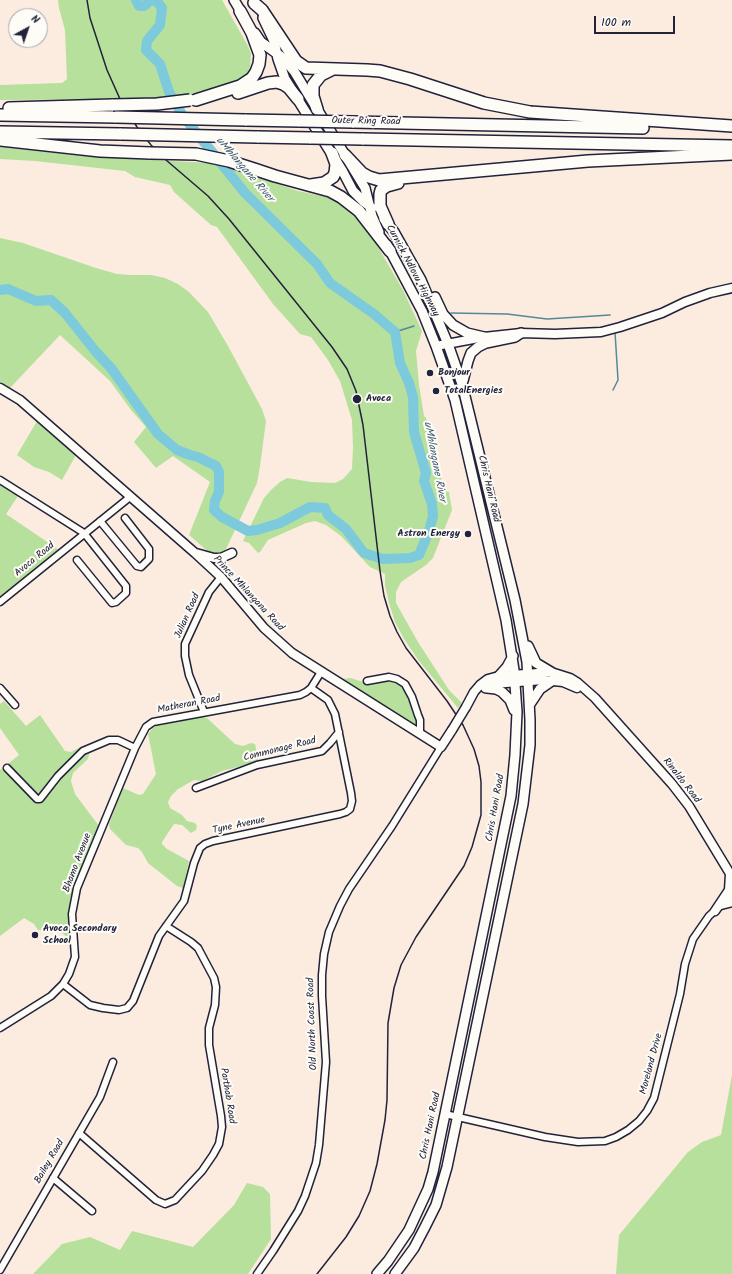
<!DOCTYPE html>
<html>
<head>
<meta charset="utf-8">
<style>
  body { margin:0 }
  #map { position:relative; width:732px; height:1274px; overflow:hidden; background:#fbecdf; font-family:Kalam,sans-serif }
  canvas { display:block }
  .north { position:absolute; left:8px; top:8px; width:40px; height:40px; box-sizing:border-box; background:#fdfcf7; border:1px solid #a5a5ac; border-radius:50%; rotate:40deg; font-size:11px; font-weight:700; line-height:16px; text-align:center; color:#22223b }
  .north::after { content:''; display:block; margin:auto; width:14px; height:18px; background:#22223b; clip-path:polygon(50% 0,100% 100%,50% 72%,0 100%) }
  .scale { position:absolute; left:594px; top:16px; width:81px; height:18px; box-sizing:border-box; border:2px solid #22223b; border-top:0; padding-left:5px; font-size:12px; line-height:14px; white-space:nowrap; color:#22223b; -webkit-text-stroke:3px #fdfcf7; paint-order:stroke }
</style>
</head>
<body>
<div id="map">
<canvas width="732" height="1274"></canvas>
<div class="north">N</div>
<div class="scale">100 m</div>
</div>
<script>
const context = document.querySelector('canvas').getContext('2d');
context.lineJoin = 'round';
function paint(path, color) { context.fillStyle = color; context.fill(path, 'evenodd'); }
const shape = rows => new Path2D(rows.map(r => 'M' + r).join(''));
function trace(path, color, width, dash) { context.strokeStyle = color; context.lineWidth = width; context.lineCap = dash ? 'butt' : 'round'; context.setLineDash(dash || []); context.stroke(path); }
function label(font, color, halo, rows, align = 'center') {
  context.font = font + ' Kalam,sans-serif'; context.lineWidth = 4; context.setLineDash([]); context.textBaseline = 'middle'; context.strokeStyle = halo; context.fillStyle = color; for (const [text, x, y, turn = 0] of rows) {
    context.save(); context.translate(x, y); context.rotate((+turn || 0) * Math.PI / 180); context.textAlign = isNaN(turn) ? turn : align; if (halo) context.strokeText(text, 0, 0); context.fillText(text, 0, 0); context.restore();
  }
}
paint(shape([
  [58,0,222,0,248,46,251,54,250,67,246,75,239,81,202,93,185,96,142,99,0,100,0,85,62,83,67,79,65,30,59,8],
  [0,147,82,156,210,163,232,168,298,191,326,197,341,204,355,215,371,235,403,290,422,331,416,351,419,385,424,416,426,418,444,490,449,492,452,510,433,558,426,565,401,582,396,592,396,603,418,642,449,690,462,703,458,708,419,661,404,639,395,622,389,603,385,585,385,574,370,567,341,536,326,525,315,521,306,523,268,540,260,552,258,553,249,543,243,541,264,498,271,490,280,482,287,478,311,482,335,483,343,479,352,469,353,448,352,420,340,381,328,360,311,337,300,334,273,304,217,227,211,225,174,192,170,185,135,177,125,171,35,161,0,159],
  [0,238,23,243,96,268,117,274,130,275,151,275,165,278,178,284,189,292,208,312,228,346,262,409,266,421,260,466,257,483,226,549,219,554,211,554,189,535,210,482,173,456,156,468,134,442,146,427,131,410,110,381,60,335,10,388,0,382],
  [37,421,76,455,62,480,49,472,34,467,17,455],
  [0,485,18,496,6,514,59,550,0,598],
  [351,678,369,684,388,680,398,683,405,691,416,718,418,726,342,679],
  [4,701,26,726,40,715,65,751,71,752,82,746,87,746,90,750,88,759,73,773,71,781,75,794,99,826,70,899,69,939,51,923,43,930,38,930,34,924,24,918,0,936,0,770,19,755,0,728,0,704],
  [203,717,207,718,235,744,243,746,251,743,255,744,258,759,257,762,222,771,202,781,194,780,178,789,171,796,168,802,170,808,182,815,187,821,195,823,197,826,196,830,191,833,182,825,174,824,162,842,162,844,167,849,189,861,183,888,177,886,148,863,142,852,138,848,126,845,110,829,109,824,123,788,139,795,143,794,156,774,148,734,153,728,156,726],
  [732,1075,732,1274,616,1274,619,1235,688,1152,702,1142,721,1135],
  [247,1183,263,1187,270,1194,271,1239,248,1274,33,1274,62,1244,90,1237,120,1250,132,1231,193,1247,234,1205]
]), '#b7e09c');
trace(shape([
  [451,313,507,314,547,319,610,315],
  [395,332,414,326],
  [613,390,618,380,615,332]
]), '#58879b', 1.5);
trace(shape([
  [0,290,8,289,36,301,51,300,65,313,96,352,111,368,158,434,177,450,190,455,198,457,216,466,219,472,219,492,215,501,214,510,222,517,248,531,257,530,280,523,310,507,325,508,328,515,346,529,364,553,383,559,410,558,419,555,429,531,433,516,432,504,424,481,426,473,414,432,413,397,409,383,400,363,395,332,374,314,330,283,317,264,245,193,183,116,169,92,160,64,146,50,147,41,160,25,162,8,156,0,150,1,144,6,139,6,136,0]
]), '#7ccadb', 10);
const street = shape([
  [0,480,84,533,126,586,126,593,116,602,112,603,77,560],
  [100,521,137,566,141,567,149,559,149,549,125,518],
  [0,602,130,497],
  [367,681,389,677,397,679,405,684,412,697,418,715,420,720,420,733],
  [0,688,15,705],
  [204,712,189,675,185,656,185,644,209,592,221,577],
  [7,768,37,799,40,799,58,776,83,751,109,740,118,740,135,748],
  [196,788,257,765,322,751,330,743,339,732],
  [63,984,90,1005,103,1008,119,1010,127,1008,133,1001,159,936,184,901,194,863,200,848,205,844,213,841,340,814,346,812,350,809,352,801,351,793,335,714,328,700,311,688],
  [0,1028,51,996,63,984,69,974,75,957,72,914,77,888,135,748,146,727,153,722,300,695,306,692,311,688,321,672],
  [445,1114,545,1137,578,1142,605,1141,616,1137,628,1130,639,1121,647,1111,654,1098,680,994,685,964,693,939,709,916,732,895],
  [79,1133,156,1200,165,1204,175,1200,202,1171,213,1155,219,1144,222,1127,221,1116,209,1045,209,1028,215,1005,216,987,214,978,198,948,191,942,166,926],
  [53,1178,92,1211],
  [0,1270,100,1097,113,1062],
  [257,1274,273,1251,298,1211,305,1196,316,1163,319,1145,326,1062,322,996,322,975,324,954,329,932,340,906,349,889,392,826,441,747]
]);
const secondary = shape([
  [436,346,484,337,521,333,555,334,601,332,620,327,662,313,685,302,710,293,732,288],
  [0,388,20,400,44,421,195,553,221,577,264,628,292,653,441,747,452,730],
  [196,553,214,558,221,558,232,553],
  [485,688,494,684,543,680,563,682,577,688],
  [466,707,474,692,480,685,488,679,499,676,551,672,570,678,578,683,595,698,672,784,689,806,732,877],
  [721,905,732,902],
  [715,911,729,890,730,874]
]);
const primary = shape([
  [234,0,243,15],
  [263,18,274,41,278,59,285,79,343,172,353,191,364,202,372,208],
  [255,33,261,42,283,58,294,71,365,188,372,216,379,232],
  [384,219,394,232,421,280,448,344,462,384,515,600,527,662,530,720,530,745,523,804,447,1167,436,1205,425,1227,414,1248,395,1274],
  [435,297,443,314,453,325,467,333,484,337],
  [463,381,468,361,471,353,478,347,486,343,515,337,521,333],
  [528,646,536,663,551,672],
  [499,676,507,667,513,656],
  [487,688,496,689,502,692,510,700,514,710],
  [530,704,540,689,553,680],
  [377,1274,388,1261,409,1230,428,1189,433,1172,511,796,515,755,517,712,514,670,506,620,455,400,436,346,422,311,387,245]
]);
const highway = shape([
  [254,3,262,10,296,61,306,68,367,70,380,71,410,79,484,103,530,112,732,126],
  [238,93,268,83,277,82,283,84,289,88,298,99],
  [196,100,240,86,252,78,256,72,259,64,260,55,252,33,240,11],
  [9,108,113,105],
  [317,109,313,96,313,85,321,75,331,70],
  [0,115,116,117],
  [245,120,300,121],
  [352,122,643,128],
  [0,132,121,134],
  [257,137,311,138],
  [362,139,732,146],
  [0,140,100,151,150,153],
  [345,155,362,173,369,177,379,180,588,161,732,154],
  [254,169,275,176,330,191,341,197,359,211,390,251],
  [311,185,324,183,333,177,335,173,336,164,332,153],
  [388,224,380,206,380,194,381,190,387,186,398,183]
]);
trace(street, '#22223b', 9);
trace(secondary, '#22223b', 11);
trace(primary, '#22223b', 12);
trace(highway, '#22223b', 14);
trace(street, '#fdfcf7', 6);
trace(secondary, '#fdfcf7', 8);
trace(primary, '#fdfcf7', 9);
trace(highway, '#fdfcf7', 11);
trace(shape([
  [87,0,90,18,107,70,120,99,137,127,151,145,166,160,208,196,229,219,332,347,347,369,356,391,363,425,380,571,384,596,390,616,397,632,406,648,447,701,463,725,474,749,479,766,481,782,481,815,472,847,464,866,416,937,401,965,394,988,388,1023,387,1100,385,1120,377,1164,370,1191,359,1216,346,1237,317,1274]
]), '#22223b', 1.5);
const secondaryBridge = shape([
  [452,730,466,707]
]);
const highwayBridge = shape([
  [113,105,157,104,190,100],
  [116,117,245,120],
  [300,121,352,122],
  [121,134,257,137],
  [311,138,362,139],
  [150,153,196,154,229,161,254,169]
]);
trace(secondaryBridge, '#22223b', 11, []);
trace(highwayBridge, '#22223b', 14, []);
trace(secondaryBridge, '#fdfcf7', 8);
trace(highwayBridge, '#fdfcf7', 11);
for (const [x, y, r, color] of [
  [430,373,4,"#22223b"],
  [436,391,4,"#22223b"],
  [357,399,5,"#22223b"],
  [468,534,4,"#22223b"],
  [35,935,4,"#22223b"]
]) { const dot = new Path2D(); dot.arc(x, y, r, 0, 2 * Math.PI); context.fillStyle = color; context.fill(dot); trace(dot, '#fdfcf7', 1.5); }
label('10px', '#22223b', '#fdfcf7', [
  ["Outer Ring Road",366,122,1],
  ["Curnick Ndlovu Highway",412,271,62],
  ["Chris Hani Road",488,489,77],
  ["Avoca Road",35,560,-39],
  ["Prince Mhlangana Road",248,594,47],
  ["Julian Road",188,616,-66],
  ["Matheran Road",189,705,-11],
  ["Commonage Road",280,750,-14],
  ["Rinaldo Road",681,781,52],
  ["Chris Hani Road",496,808,-80],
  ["Tyne Avenue",239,826,-12],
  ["Bhamo Avenue",78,863,-69],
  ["Old North Coast Road",313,1024,-92],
  ["Moreland Drive",652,1064,-75],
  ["Parthab Road",227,1096,81],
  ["Chris Hani Road",431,1126,-78],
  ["Bailey Road",50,1162,-60]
]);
label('bold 10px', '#22223b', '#fdfcf7', [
  ["Bonjour",438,373],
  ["TotalEnergies",444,391],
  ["Avoca",366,399],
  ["Astron Energy",460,534,"right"],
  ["Avoca Secondary",43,929],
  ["School",43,941]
], 'left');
label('italic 11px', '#425d73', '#fdfcf7', [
  ["uMhlangane River",244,170,49],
  ["uMhlangane River",434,462,79]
]);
</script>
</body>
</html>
